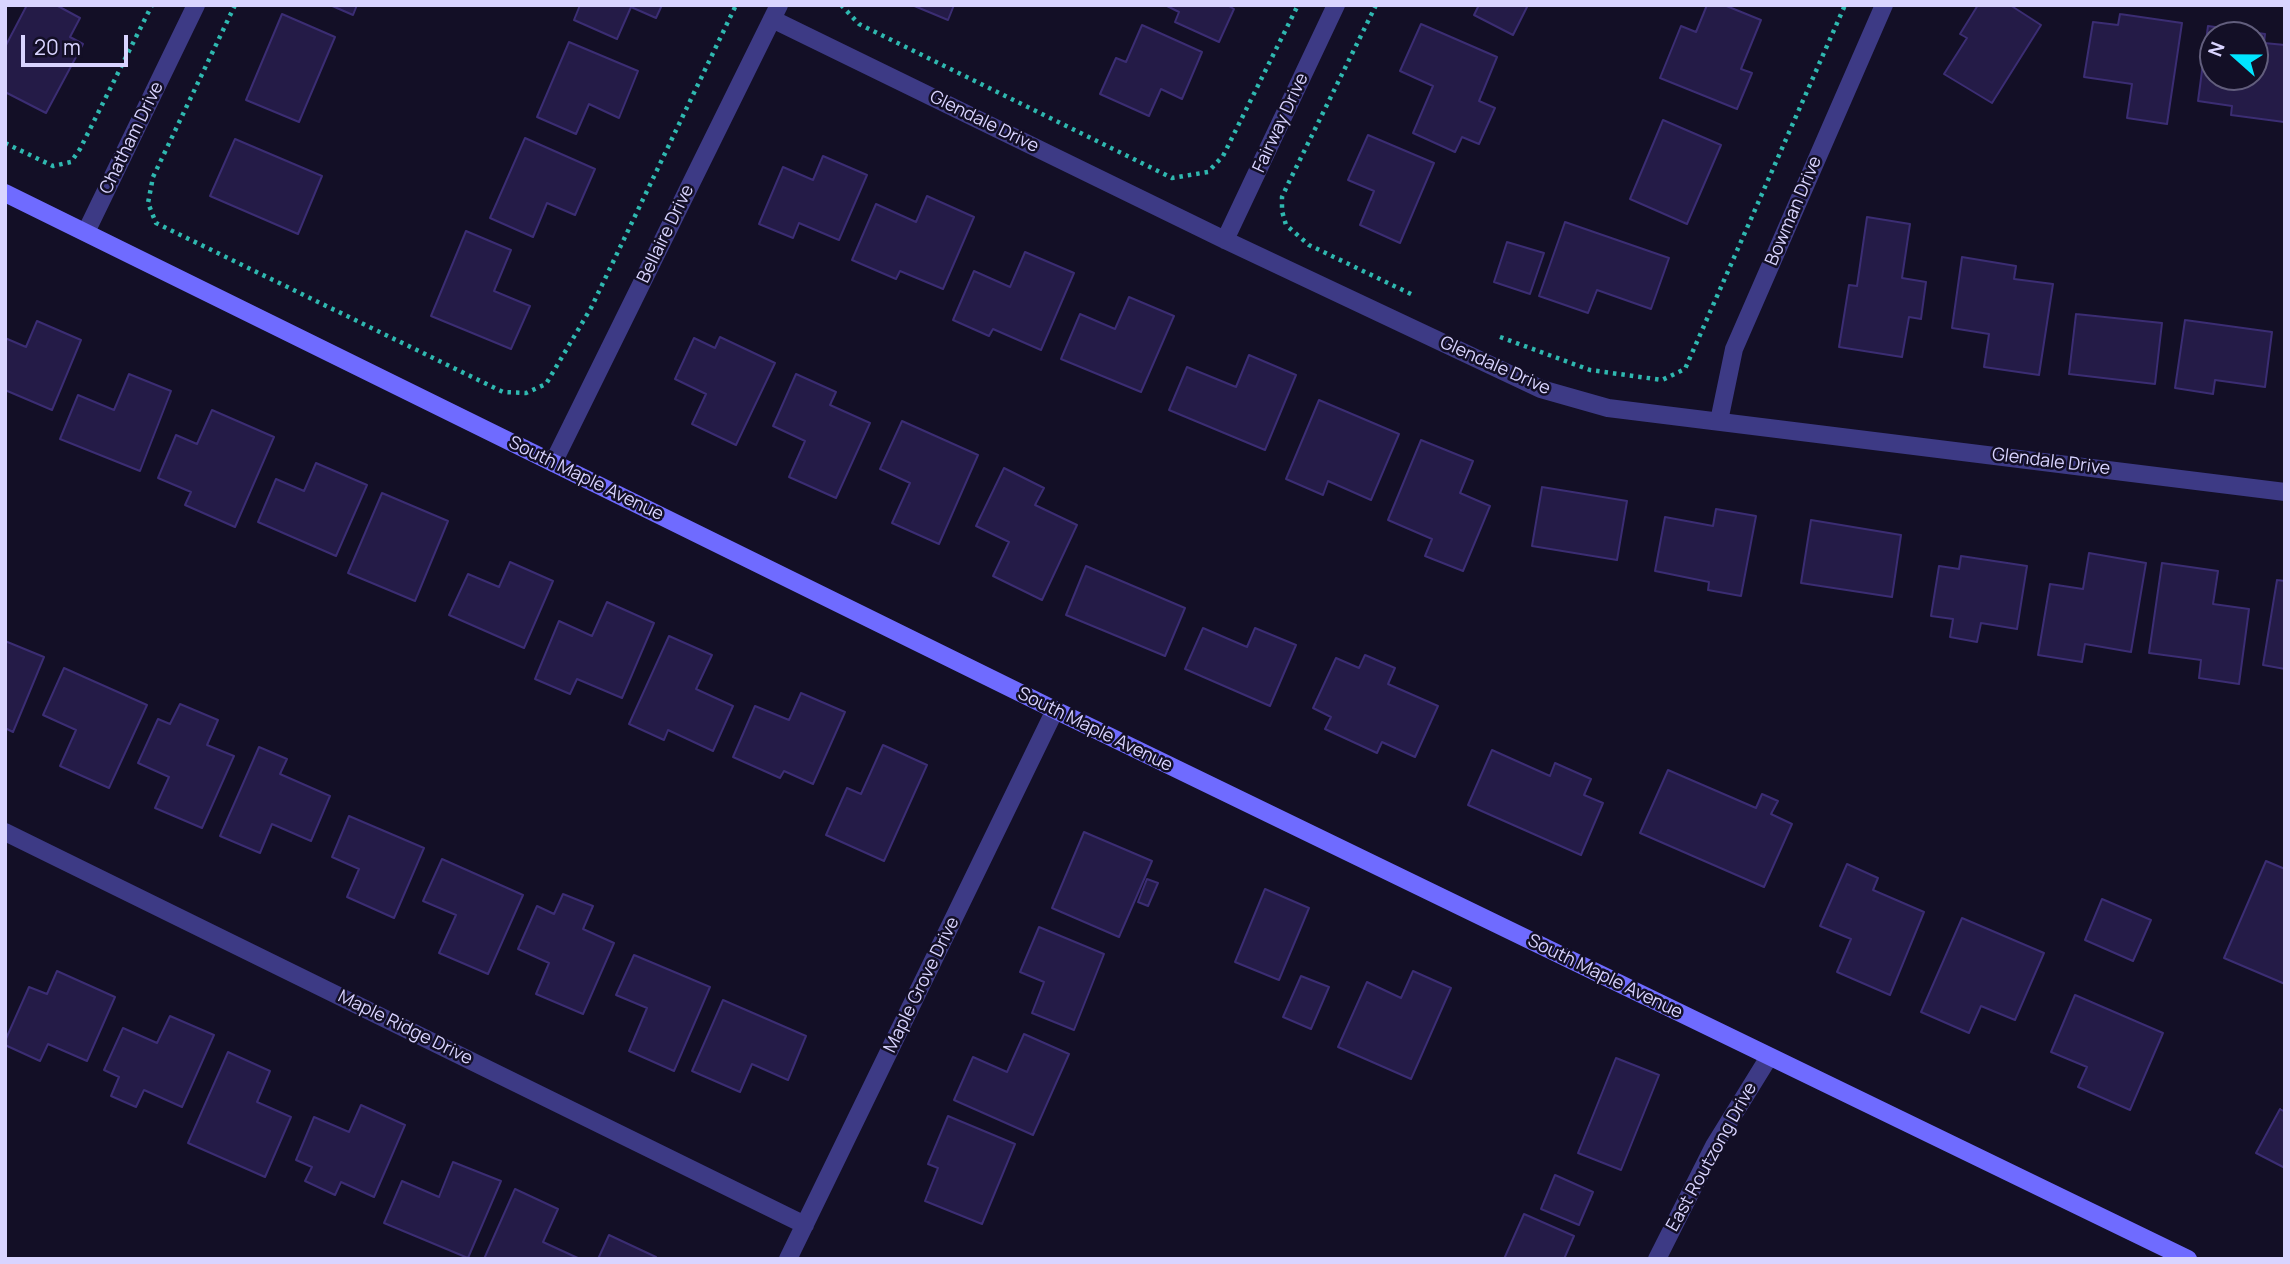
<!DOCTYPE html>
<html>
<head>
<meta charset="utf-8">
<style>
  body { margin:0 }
  #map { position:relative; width:2290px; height:1264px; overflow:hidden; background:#130f26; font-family:Manrope,sans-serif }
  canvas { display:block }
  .frame { position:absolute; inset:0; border:7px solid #d9d4ff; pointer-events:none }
  .north { position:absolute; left:2199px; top:21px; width:70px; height:70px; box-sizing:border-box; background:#130f26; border:2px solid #625e7d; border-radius:50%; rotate:291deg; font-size:19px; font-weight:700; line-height:28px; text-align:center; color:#d9d4ff }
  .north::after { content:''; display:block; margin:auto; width:24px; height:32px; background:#00e5ff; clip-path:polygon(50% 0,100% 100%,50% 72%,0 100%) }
  .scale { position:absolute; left:21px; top:35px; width:107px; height:32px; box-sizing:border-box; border:4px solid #d9d4ff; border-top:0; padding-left:9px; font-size:21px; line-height:24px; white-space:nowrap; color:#d9d4ff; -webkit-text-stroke:5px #130f26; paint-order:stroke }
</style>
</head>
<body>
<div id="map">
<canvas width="2290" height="1264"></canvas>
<div class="frame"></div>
<div class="north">N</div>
<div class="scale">20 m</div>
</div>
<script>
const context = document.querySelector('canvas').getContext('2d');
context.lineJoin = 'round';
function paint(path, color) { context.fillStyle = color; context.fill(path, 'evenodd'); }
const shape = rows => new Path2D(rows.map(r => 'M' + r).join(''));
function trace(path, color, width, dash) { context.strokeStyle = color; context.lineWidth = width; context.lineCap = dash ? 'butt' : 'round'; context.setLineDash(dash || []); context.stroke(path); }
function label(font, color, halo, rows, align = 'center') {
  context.font = font + ' Manrope,sans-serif'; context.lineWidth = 5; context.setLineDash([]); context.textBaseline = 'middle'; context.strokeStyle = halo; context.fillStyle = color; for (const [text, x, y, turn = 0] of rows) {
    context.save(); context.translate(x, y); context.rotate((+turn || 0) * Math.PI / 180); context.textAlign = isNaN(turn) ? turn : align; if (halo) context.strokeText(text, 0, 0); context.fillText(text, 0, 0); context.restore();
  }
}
const building = shape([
  [27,5,56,5,80,18,70,37,83,44,46,113,5,92,5,47,27,5],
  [330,5,357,5,353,15,330,5],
  [580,5,662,5,656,18,631,7,617,39,574,20,580,5],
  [912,5,954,5,948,20,912,5],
  [1165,5,1227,5,1234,9,1219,42,1175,22,1179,12,1165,5],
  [1479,5,1528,5,1513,35,1474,15,1479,5],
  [1707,5,1724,5,1761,20,1741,69,1752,73,1737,109,1660,78,1681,26,1696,32,1707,5],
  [1978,5,2010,5,2041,25,1992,103,1944,74,1967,38,1960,34,1978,5],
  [282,14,335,37,299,122,246,100,282,14],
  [2120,14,2182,23,2167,124,2127,118,2132,84,2084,77,2093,22,2118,25,2120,14],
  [1421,24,1497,57,1479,101,1495,108,1479,144,1462,137,1455,152,1413,133,1433,86,1400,71,1421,24],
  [1142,25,1202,52,1182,99,1161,89,1149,116,1100,94,1116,58,1126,62,1142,25],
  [2208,26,2265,34,2264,43,2285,45,2284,122,2231,115,2232,106,2198,101,2208,26],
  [2213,35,2255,35,2255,77,2213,77,2213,35],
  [569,42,638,71,619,118,589,104,576,134,537,117,569,42],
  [1663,120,1721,145,1687,224,1630,199,1663,120],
  [1368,135,1434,163,1400,243,1360,225,1374,191,1348,180,1368,135],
  [525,138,595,169,575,215,547,203,533,237,490,218,525,138],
  [235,139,322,176,298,234,210,196,235,139],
  [823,156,867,175,839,240,799,223,793,238,759,224,783,167,813,180,823,156],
  [927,196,974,217,943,289,900,271,896,279,852,260,876,204,916,222,927,196],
  [1867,217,1910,224,1902,278,1926,282,1921,319,1909,317,1902,357,1839,347,1849,285,1857,286,1867,217],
  [1565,222,1669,258,1651,309,1597,290,1588,313,1539,296,1565,222],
  [466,231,511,250,494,291,530,306,511,349,431,316,466,231],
  [1507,242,1544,253,1530,294,1494,282,1507,242],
  [1025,252,1074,273,1041,350,993,329,989,336,953,320,974,271,1010,287,1025,252],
  [1962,257,2016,266,2014,279,2053,284,2039,375,1984,367,1989,334,1952,328,1962,257],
  [1129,297,1174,316,1141,392,1061,359,1080,314,1115,329,1129,297],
  [2076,314,2162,323,2155,384,2069,374,2076,314],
  [2185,320,2272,332,2265,387,2215,380,2213,394,2175,388,2185,320],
  [37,321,81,340,52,410,5,390,5,338,26,347,37,321],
  [720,337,775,363,736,445,692,424,706,394,675,379,694,338,715,348,720,337],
  [1249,355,1296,375,1265,450,1169,410,1187,367,1236,387,1249,355],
  [129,374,171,391,140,471,60,439,78,395,114,410,129,374],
  [796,374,836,392,830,405,870,423,836,498,789,477,805,441,773,426,796,374],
  [1319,400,1399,434,1371,500,1328,481,1323,495,1286,479,1319,400],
  [212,410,274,437,235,527,185,505,191,492,158,478,176,435,197,444,212,410],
  [902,421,978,455,939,544,892,523,910,483,880,469,902,421],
  [1421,440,1473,461,1460,493,1490,506,1463,571,1425,556,1432,539,1388,520,1421,440],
  [316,463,367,485,336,556,258,522,276,479,304,491,316,463],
  [1004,468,1044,488,1035,505,1077,525,1042,600,993,576,1009,542,976,526,1004,468],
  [1542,487,1627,501,1617,560,1532,546,1542,487],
  [382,493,448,521,415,601,348,573,382,493],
  [1716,509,1756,516,1741,596,1708,590,1709,582,1655,571,1665,517,1713,526,1716,509],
  [1811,520,1901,535,1892,597,1801,583,1811,520],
  [2089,553,2146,563,2131,652,2085,644,2082,662,2038,655,2050,584,2083,589,2089,553],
  [1961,556,2027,566,2017,629,1981,623,1977,642,1950,637,1953,619,1931,616,1939,566,1959,569,1961,556],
  [510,562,553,581,524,648,449,615,468,574,499,587,510,562],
  [2162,563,2218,571,2213,604,2249,609,2239,684,2199,678,2201,660,2149,653,2162,563],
  [1086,566,1185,608,1165,656,1066,615,1086,566],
  [2277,580,2285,581,2285,669,2263,665,2277,580],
  [607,602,654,623,622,698,577,679,570,694,535,679,559,621,592,636,607,602],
  [1203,628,1247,647,1255,628,1296,645,1270,706,1185,669,1203,628],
  [669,636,712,655,696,689,733,706,713,751,668,730,664,740,629,724,669,636],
  [5,641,44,657,13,732,5,728,5,641],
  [1365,655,1395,668,1388,684,1438,706,1415,757,1382,742,1377,753,1325,729,1331,717,1313,708,1336,658,1359,668,1365,655],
  [64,668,147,705,109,788,60,766,76,730,43,715,64,668],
  [801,693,845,712,813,784,784,771,780,778,733,757,755,706,789,720,801,693],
  [180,704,218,720,207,745,234,756,202,828,155,808,169,777,138,763,158,719,170,724,180,704],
  [883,745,927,765,884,861,826,835,847,788,861,794,883,745],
  [259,747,287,759,280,774,330,796,311,841,272,824,260,853,220,836,259,747],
  [1492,750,1550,776,1555,763,1591,779,1584,795,1603,803,1581,855,1468,805,1492,750],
  [1668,770,1756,808,1762,794,1778,801,1771,814,1792,824,1764,887,1640,833,1668,770],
  [349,816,424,848,394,918,347,897,359,869,332,857,349,816],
  [1084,832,1152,861,1119,937,1052,908,1084,832],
  [442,859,523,895,488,974,439,953,456,915,423,901,442,859],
  [2266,861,2285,869,2285,984,2224,958,2266,861],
  [1847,864,1878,878,1873,890,1924,912,1890,995,1837,972,1851,939,1820,926,1847,864],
  [1147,879,1158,883,1148,906,1138,902,1147,879],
  [1265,889,1309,908,1279,980,1235,962,1265,889],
  [563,894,593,906,583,929,614,943,583,1014,536,994,549,963,518,949,537,906,554,914,563,894],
  [2102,899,2151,920,2133,961,2085,940,2102,899],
  [1962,918,2044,953,2015,1020,1981,1006,1969,1033,1921,1012,1962,918],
  [1039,927,1104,954,1074,1030,1032,1013,1044,982,1020,972,1039,927],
  [634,955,710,987,674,1071,629,1051,647,1008,616,995,634,955],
  [57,971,115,997,87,1061,48,1044,40,1061,5,1045,5,1041,29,987,47,994,57,971],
  [1413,971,1451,988,1411,1079,1338,1047,1367,982,1401,998,1413,971],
  [1301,976,1329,987,1311,1029,1283,1017,1301,976],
  [2075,995,2163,1033,2130,1110,2078,1087,2087,1067,2051,1052,2075,995],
  [723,1000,806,1036,788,1080,752,1064,740,1092,692,1071,723,1000],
  [170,1016,214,1035,182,1107,144,1090,136,1107,111,1096,119,1077,104,1070,123,1028,157,1043,170,1016],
  [1024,1034,1069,1054,1033,1135,954,1100,973,1057,1007,1072,1024,1034],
  [228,1052,270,1071,257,1102,291,1117,265,1177,188,1143,228,1052],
  [1616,1058,1659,1075,1621,1170,1578,1153,1616,1058],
  [361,1105,405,1125,374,1197,341,1182,335,1195,305,1181,312,1167,296,1160,314,1117,349,1132,361,1105],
  [2280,1109,2285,1112,2285,1168,2256,1153,2280,1109],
  [948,1116,1015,1144,982,1224,925,1201,938,1168,928,1164,948,1116],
  [453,1162,501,1181,468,1258,384,1223,402,1181,439,1197,453,1162],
  [1555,1175,1593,1192,1579,1225,1541,1209,1555,1175],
  [515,1189,558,1209,543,1242,580,1259,484,1259,515,1189],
  [1524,1214,1574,1236,1564,1259,1504,1259,1524,1214],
  [609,1235,656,1257,655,1259,598,1259,609,1235]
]);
paint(building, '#241b47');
trace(building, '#3b2d73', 2);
trace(shape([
  [235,5,153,177,148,203,156,223,503,392,526,393,546,384,591,308,736,5],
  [841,5,859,24,1172,178,1208,172,1223,156,1298,5],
  [1376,5,1288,184,1282,197,1282,211,1286,225,1309,245,1413,295],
  [5,143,53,166,71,162,80,149,152,5],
  [1500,337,1590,370,1662,380,1685,369,1845,5]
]), '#2fb8b0', 4.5, [3.5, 5]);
trace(shape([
  [772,19,1225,240,1541,389,1608,408,2285,492],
  [86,232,196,5],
  [1225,240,1336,5],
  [1719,421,1734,349,1884,5],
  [553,463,779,5],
  [5,832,805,1225],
  [788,1259,1055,710],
  [1657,1259,1714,1146,1769,1057]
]), '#3d3a85', 18);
trace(shape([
  [5,193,1055,710,2188,1259]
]), '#6f6bff', 18);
label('18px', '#d9d4ff', '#130f26', [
  ["Glendale Drive",984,122,26],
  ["Fairway Drive",1281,123,-65],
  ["Chatham Drive",132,138,-64],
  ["Bowman Drive",1794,211,-67],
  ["Bellaire Drive",666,234,-64],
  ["Glendale Drive",1495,366,24],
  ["Glendale Drive",2051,462,7],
  ["South Maple Avenue",586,479,26],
  ["South Maple Avenue",1095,730,26],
  ["South Maple Avenue",1605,977,26],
  ["Maple Grove Drive",922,985,-64],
  ["Maple Ridge Drive",405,1028,26],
  ["East Routzong Drive",1712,1157,-61]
]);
</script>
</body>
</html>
